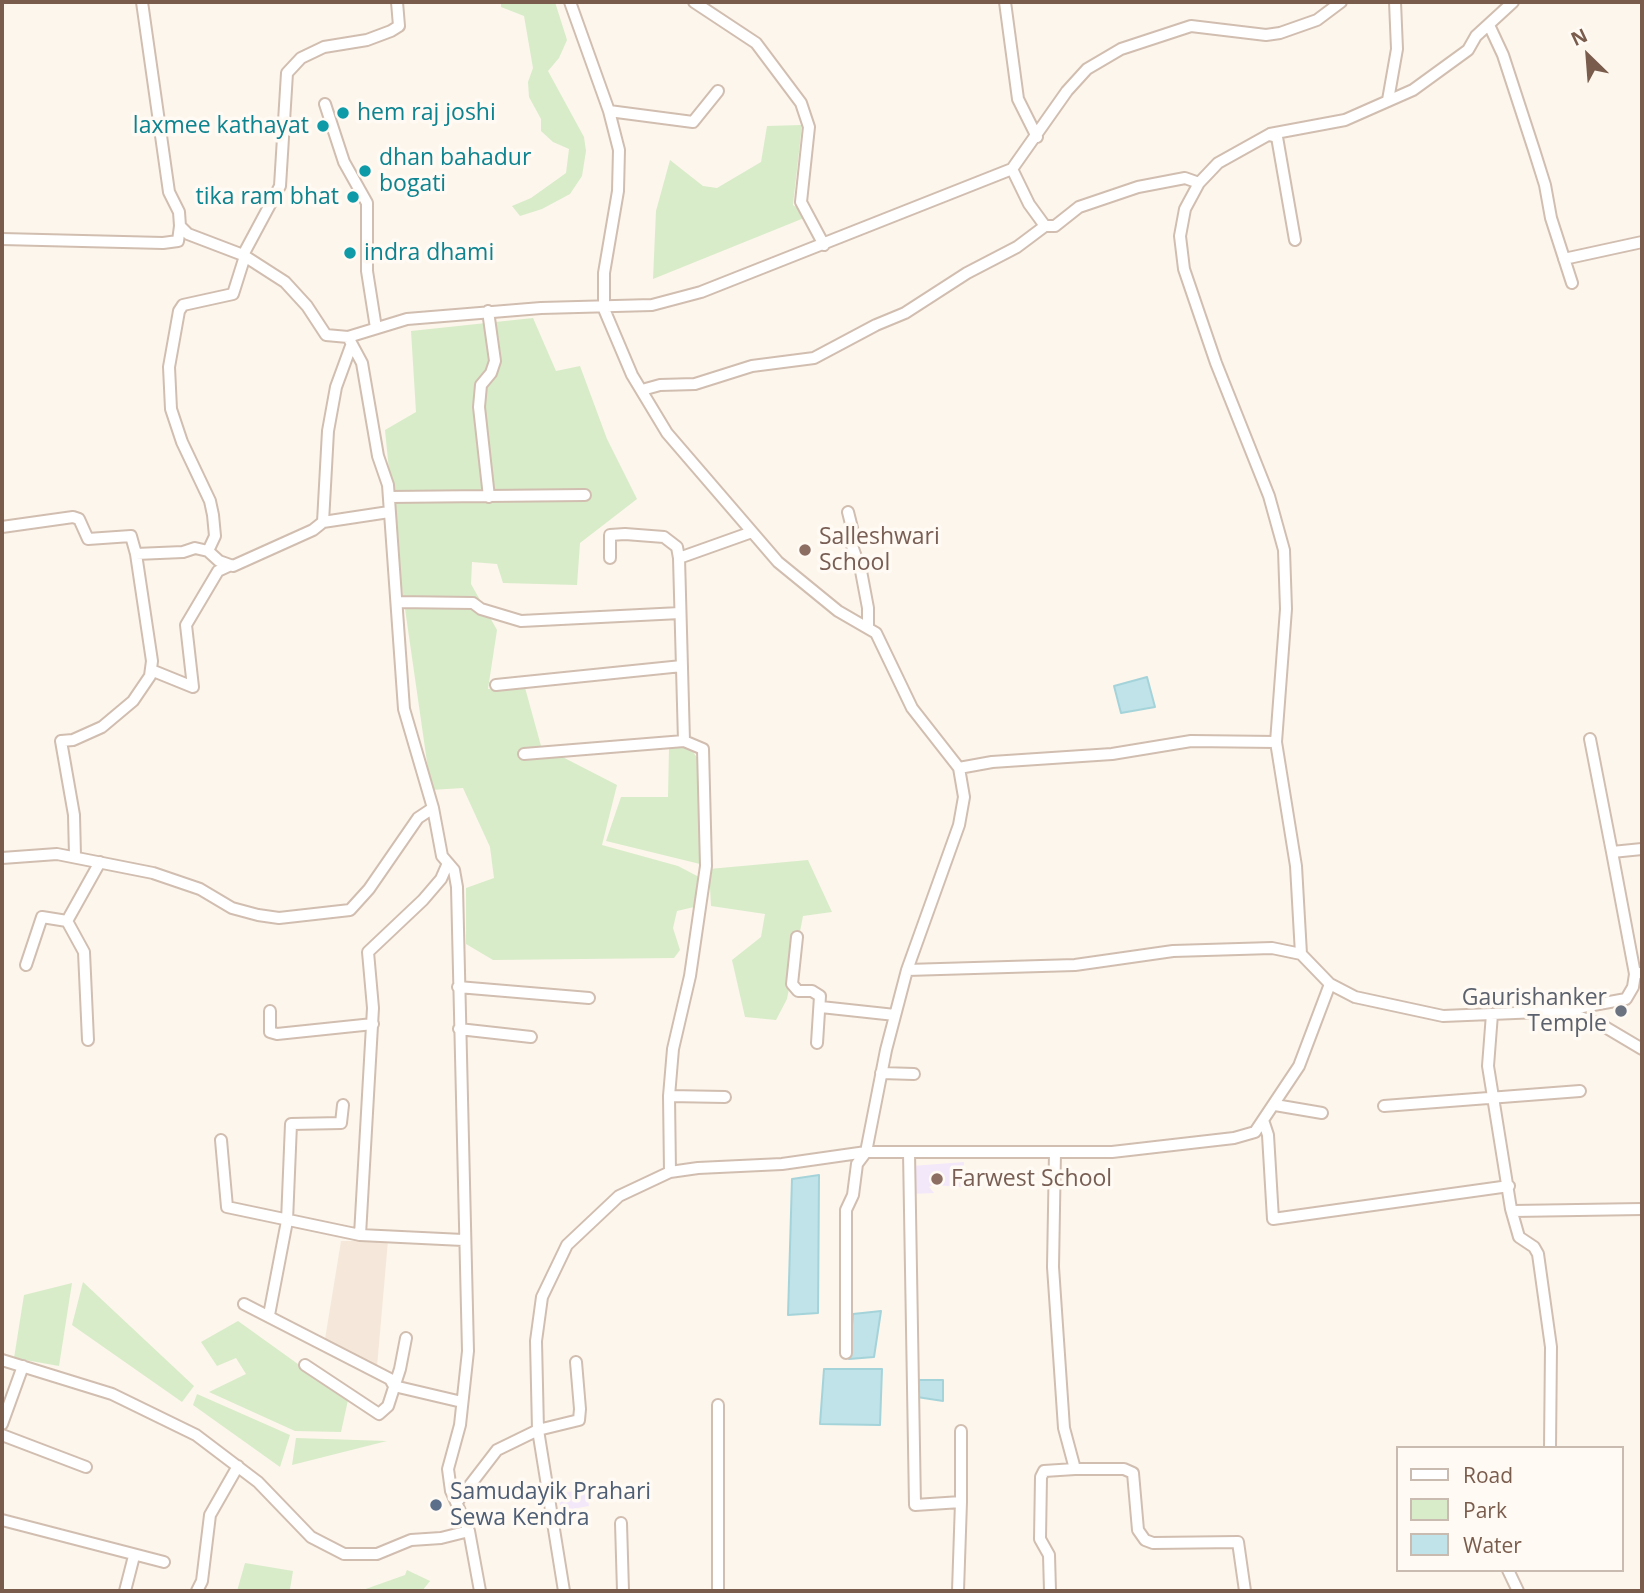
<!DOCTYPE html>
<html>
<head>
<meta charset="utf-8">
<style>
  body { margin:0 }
  #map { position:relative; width:1644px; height:1593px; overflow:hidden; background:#fdf6ec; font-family:"Open Sans",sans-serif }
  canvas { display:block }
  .frame { position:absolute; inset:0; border:4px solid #7a5c4d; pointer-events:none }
  .legend { position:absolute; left:1396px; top:1446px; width:228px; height:126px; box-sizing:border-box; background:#fffaf3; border:2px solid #cabbb1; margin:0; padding:9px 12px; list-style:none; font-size:21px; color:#7a5c4d }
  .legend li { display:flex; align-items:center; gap:14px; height:35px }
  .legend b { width:35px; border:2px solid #cabbb1 }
  .north { position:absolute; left:1553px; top:21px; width:70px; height:70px; -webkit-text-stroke:5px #fffaf3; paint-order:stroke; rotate:335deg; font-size:19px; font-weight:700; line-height:28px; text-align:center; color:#7a5c4d }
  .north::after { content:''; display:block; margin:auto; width:24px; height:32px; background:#7a5c4d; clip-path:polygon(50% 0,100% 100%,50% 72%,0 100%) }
</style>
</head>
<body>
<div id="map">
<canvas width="1644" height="1593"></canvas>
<div class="frame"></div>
<ul class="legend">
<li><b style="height:9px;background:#fff"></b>Road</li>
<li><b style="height:19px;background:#d8ecc9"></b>Park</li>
<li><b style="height:19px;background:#bfe3e8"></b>Water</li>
</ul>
<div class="north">N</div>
</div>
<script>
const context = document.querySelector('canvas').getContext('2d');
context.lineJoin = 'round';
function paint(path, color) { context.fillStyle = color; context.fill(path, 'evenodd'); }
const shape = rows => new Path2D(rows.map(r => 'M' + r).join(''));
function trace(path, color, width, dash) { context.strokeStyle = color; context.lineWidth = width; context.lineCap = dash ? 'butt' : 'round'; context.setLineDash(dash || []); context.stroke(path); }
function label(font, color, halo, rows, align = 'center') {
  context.font = font + ' "Open Sans",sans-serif'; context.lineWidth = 7; context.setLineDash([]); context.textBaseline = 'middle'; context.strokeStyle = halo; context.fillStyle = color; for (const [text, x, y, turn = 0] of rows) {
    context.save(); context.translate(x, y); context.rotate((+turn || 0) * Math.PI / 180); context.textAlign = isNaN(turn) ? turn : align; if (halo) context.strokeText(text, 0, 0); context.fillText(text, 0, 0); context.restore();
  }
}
paint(shape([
  [341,1241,388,1241,377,1367,325,1339]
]), '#f5e8da');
paint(shape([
  [964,1162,963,1187,933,1185,929,1187,934,1193,912,1194,912,1166],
  [586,1489,589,1506,561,1511,558,1494]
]), '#f3e8fa');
paint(shape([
  [501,2,555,2,567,40,559,58,548,71,584,137,586,151,582,176,570,194,542,209,520,216,512,206,531,198,566,173,569,149,553,142,541,131,541,119,529,97,528,82,533,68,524,16,501,7],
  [802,125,793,205,809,216,653,279,656,211,670,160,703,186,717,188,761,162,767,126],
  [533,318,556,371,580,366,607,439,637,499,580,543,577,585,503,583,497,564,472,562,471,584,497,630,488,689,524,684,541,746,617,785,602,845,678,866,699,877,694,907,677,911,673,928,680,950,674,958,493,960,466,944,466,888,494,878,490,847,463,788,431,790,398,560,385,430,416,412,411,331],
  [689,746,698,759,700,864,606,841,621,797,668,797,669,748],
  [808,860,832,912,803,916,787,999,776,1020,745,1017,732,960,761,937,765,914,711,906,709,869],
  [83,1282,194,1386,182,1402,72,1325],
  [72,1283,59,1366,14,1358,24,1295],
  [238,1321,348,1400,341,1432,295,1431,209,1392,246,1374,236,1358,217,1366,201,1342],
  [197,1394,290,1435,280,1467,193,1405],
  [296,1438,387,1441,292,1465],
  [245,1563,293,1571,290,1589,298,1591,237,1591],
  [407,1570,430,1581,422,1591,360,1591,405,1575]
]), '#d8ecc9');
const water = shape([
  [1147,677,1155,707,1121,713,1114,686,1147,677],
  [819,1175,818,1313,788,1315,792,1179,819,1175],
  [881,1311,874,1357,849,1359,853,1314,881,1311],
  [824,1369,882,1369,880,1425,820,1424,824,1369],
  [919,1380,943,1380,943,1401,917,1397,919,1380]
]);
paint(water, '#bfe3e8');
trace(water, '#a5d3da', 2);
const minor = shape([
  [142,2,169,192,179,212,180,226,188,234,243,255,285,282,307,306,326,335,348,337,407,319,541,308,652,305,701,292,1012,169,1067,91,1087,69,1121,49,1191,26,1266,35,1280,33,1317,20,1341,2],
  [570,2,609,111,619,150,618,191,604,273,604,309,632,375,667,433,778,562,838,611,876,633,912,708,959,768,964,797,959,825,907,970,886,1050,866,1152,857,1164,853,1195,846,1210,846,1353],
  [694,2,756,43,801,103,809,127,801,202,824,245],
  [1005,2,1018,99,1037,137],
  [1513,2,1476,36,1468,50,1413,90,1345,120,1270,134,1218,163,1199,183,1185,209,1180,236,1184,269,1216,363,1269,496,1284,550,1286,609,1276,742,1296,866,1301,954,1330,984,1355,997,1443,1016,1563,1011,1600,1024,1642,1049],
  [1489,25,1503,55,1534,150,1545,185,1551,218,1572,283],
  [1388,100,1397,49,1395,2],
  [325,104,344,162,367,203,367,271,376,328],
  [609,111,693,122,718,91],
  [1269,135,1277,137,1295,240],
  [1045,226,1055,226,1079,207,1138,187,1185,178,1199,183],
  [2,239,163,243,178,241,180,226],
  [243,255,280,186,287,73,301,58,324,47,367,40,391,31,399,26,397,2],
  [1564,259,1642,242],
  [488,311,495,361,491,373,481,385,479,407,489,497],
  [348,337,362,363,378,456,388,485,404,709,433,808,442,856,454,870,457,887,468,1351,460,1425,448,1469,451,1491,469,1531,480,1591],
  [642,390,660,385,695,384,752,366,814,358,876,325,905,313,967,273,1017,247,1045,226,1029,204,1012,169],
  [389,497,585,495],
  [848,512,852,528,850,540,861,571,868,608,868,626],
  [323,522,328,431,336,387,351,346],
  [2,527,73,517,79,519,88,539,131,536,136,554,183,552,195,548,208,551,219,561,233,566,313,530,323,522,389,512],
  [208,551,215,536,213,515,210,501,182,442,171,409,169,367,179,311,183,305,233,294,245,256],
  [610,558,610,535,625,534,664,537,677,547,679,558],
  [397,602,473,603,481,609,521,621,680,613],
  [151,670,193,687,186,625,218,571,231,565],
  [496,685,682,666],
  [1590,739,1612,852],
  [524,754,684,741],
  [959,768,992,762,1112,754,1191,741,1276,742],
  [75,856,74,815,61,741,73,740,102,727,133,701,150,676,152,661,136,554],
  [2,858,57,854,153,873,200,889,232,908,258,915,279,918,350,910,369,889,418,818,433,808],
  [448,863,441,879,423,900,368,952,373,1008,360,1235,463,1240],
  [797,937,792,984,798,991,812,991,820,996,817,1043],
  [26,965,42,917,67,921],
  [907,970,1075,965,1173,951,1272,948,1301,954],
  [1635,974,1612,852,1642,849],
  [458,987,589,998],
  [821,1007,895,1015],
  [1566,1010,1626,999,1633,987,1635,974,1639,973],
  [270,1011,270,1032,277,1034,373,1024],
  [1492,1014,1488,1066,1511,1209,1519,1237,1534,1247,1538,1254,1551,1347,1550,1448],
  [459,1029,531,1037],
  [88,1040,84,952,67,921,100,862],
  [881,1073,914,1074],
  [669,1096,725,1097],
  [1275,1105,1322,1113],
  [1384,1106,1580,1091],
  [1264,1123,1268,1135,1273,1219,1509,1186],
  [221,1140,227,1207,360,1235],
  [909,1152,915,1505,961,1502,961,1431],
  [670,1172,669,1096,673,1049,690,976,706,866,703,749,684,741,679,558,752,532],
  [1513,1211,1642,1209],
  [244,1304,390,1379,394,1386,462,1402],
  [269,1315,287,1221,291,1124,341,1123,343,1105],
  [2,1360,112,1394,196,1435,258,1482,311,1537,344,1554,377,1554,411,1540,441,1538,469,1531],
  [305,1365,379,1414,388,1406,400,1369,406,1338],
  [2,1424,23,1366],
  [2,1435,86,1467],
  [1075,1469,1124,1469,1133,1473,1138,1530,1145,1540,1153,1543,1238,1542,1245,1591],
  [457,1502,497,1450,538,1430,579,1420,580,1409,576,1362],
  [2,1520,164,1562],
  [621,1523,623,1591],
  [1508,1570,1518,1591],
  [125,1591,134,1556],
  [197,1591,202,1581,210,1515,238,1466],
  [564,1591,538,1430,536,1341,542,1297,567,1245,619,1196,670,1172,698,1168,782,1164,866,1152,1112,1152,1234,1138,1255,1132,1299,1066,1330,984],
  [718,1591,718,1405],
  [958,1591,961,1502],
  [1050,1591,1049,1555,1040,1539,1041,1477,1044,1471,1075,1469,1064,1428,1053,1267,1055,1152]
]);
trace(minor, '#d1beb0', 14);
trace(minor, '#fff', 10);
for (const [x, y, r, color] of [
  [343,113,7,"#0f9aa8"],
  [323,126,7,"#0f9aa8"],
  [365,171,7,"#0f9aa8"],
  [353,197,7,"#0f9aa8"],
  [350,253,7,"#0f9aa8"],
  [805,550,7,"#8d6e63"],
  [1621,1011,7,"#6b7280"],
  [937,1179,7,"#8d6e63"],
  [436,1505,7,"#5c6f8a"]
]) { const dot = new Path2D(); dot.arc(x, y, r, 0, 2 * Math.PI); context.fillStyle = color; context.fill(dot); trace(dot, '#fffaf3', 2.5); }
label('23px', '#0d838f', '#fffaf3', [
  ["hem raj joshi",357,113],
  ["laxmee kathayat",309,126,"right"],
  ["dhan bahadur",379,158],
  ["bogati",379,184],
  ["tika ram bhat",339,197,"right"],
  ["indra dhami",364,253]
], 'left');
label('23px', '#785e54', '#fffaf3', [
  ["Salleshwari",819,537],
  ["School",819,563],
  ["Farwest School",951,1179]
], 'left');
label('23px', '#5b616d', '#fffaf3', [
  ["Gaurishanker",1607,998],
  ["Temple",1607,1024]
], 'right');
label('23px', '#4e5e75', '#fffaf3', [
  ["Samudayik Prahari",450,1492],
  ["Sewa Kendra",450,1518]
], 'left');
</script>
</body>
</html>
